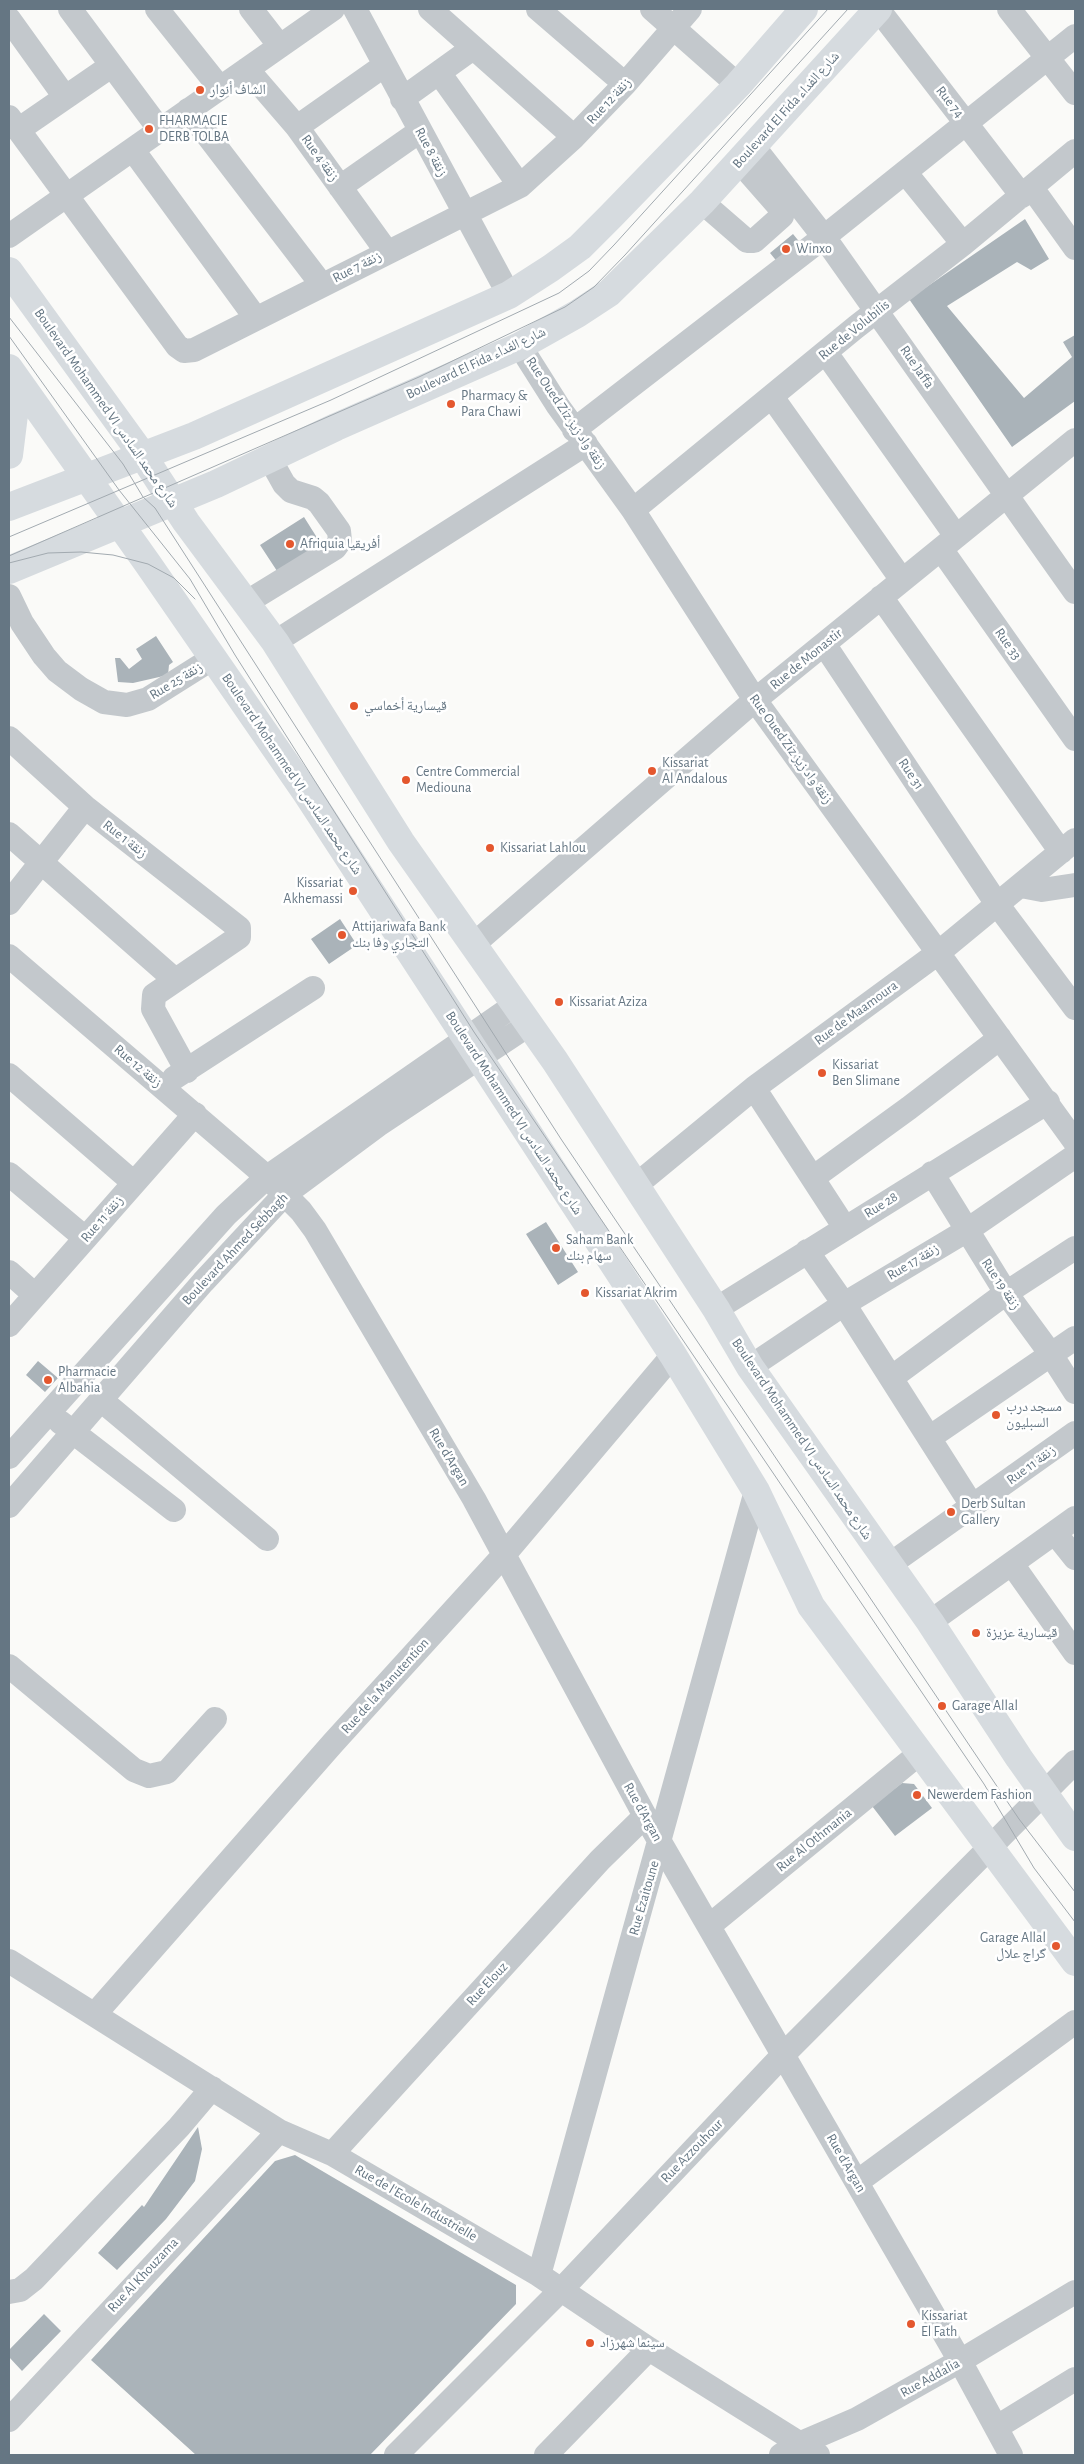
<!DOCTYPE html>
<html>
<head>
<meta charset="utf-8">
<style>
  body { margin:0 }
  #map { position:relative; width:1084px; height:2464px; overflow:hidden; background:#fafaf8; font-family:"Alegreya Sans",sans-serif }
  canvas { display:block }
  .frame { position:absolute; inset:0; border:10px solid #657683; pointer-events:none }
</style>
</head>
<body>
<div id="map">
<canvas width="1084" height="2464"></canvas>
<div class="frame"></div>
</div>
<script>
const context = document.querySelector('canvas').getContext('2d');
context.lineJoin = 'round';
function paint(path, color) { context.fillStyle = color; context.fill(path, 'evenodd'); }
const shape = rows => new Path2D(rows.map(r => 'M' + r).join(''));
function trace(path, color, width, dash) { context.strokeStyle = color; context.lineWidth = width; context.lineCap = dash ? 'butt' : 'round'; context.setLineDash(dash || []); context.stroke(path); }
function label(font, color, halo, rows, align = 'center') {
  context.font = font + ' "Alegreya Sans","Noto Naskh Arabic",sans-serif'; context.lineWidth = 5; context.setLineDash([]); context.textBaseline = 'middle'; context.strokeStyle = halo; context.fillStyle = color; for (const [text, x, y, turn = 0] of rows) {
    context.save(); context.translate(x, y); context.rotate((+turn || 0) * Math.PI / 180); context.textAlign = isNaN(turn) ? turn : align; if (halo) context.strokeText(text, 0, 0); context.fillText(text, 0, 0); context.restore();
  }
}
paint(shape([
  [1025,219,1049,259,1031,270,1017,262,947,306,1024,398,1072,357,1063,342,1075,335,1075,401,1012,447,909,299],
  [793,234,802,245,779,264,770,253],
  [304,517,321,544,277,571,260,545],
  [156,636,173,662,169,665,168,675,133,683,118,682,115,658,120,658,129,669,142,659,136,649],
  [340,919,357,945,329,964,311,939],
  [546,1222,578,1272,558,1285,526,1234],
  [38,1361,58,1378,45,1392,26,1375],
  [902,1783,914,1784,932,1808,895,1836,872,1806],
  [198,2127,202,2149,195,2181,166,2219,117,2270,98,2253,142,2205,144,2207],
  [295,2155,516,2285,516,2304,370,2455,196,2455,91,2360,275,2161],
  [44,2314,61,2331,22,2371,9,2357,9,2350]
]), '#aab3b9');
trace(shape([
  [70,9,160,130],
  [157,9,220,88],
  [251,9,279,45],
  [355,9,509,295],
  [430,9,574,137],
  [538,9,625,84],
  [652,9,738,85],
  [878,9,1022,196],
  [1009,9,1075,93],
  [9,19,65,97],
  [247,69,297,127,387,252],
  [440,74,520,186],
  [402,99,473,48],
  [188,110,322,285],
  [9,117,177,346,184,351,194,350,520,186,574,137,625,84,690,9],
  [297,127,385,65],
  [18,130,111,66],
  [753,146,824,237,1075,592],
  [133,150,255,317],
  [905,172,963,244],
  [340,187,420,131],
  [1032,188,1075,248],
  [702,202,747,241,754,241,782,216,782,210,739,161],
  [9,236,333,9],
  [520,346,558,406,633,510,755,700,1075,1142],
  [826,353,956,536],
  [772,397,902,580],
  [574,430,824,237,1075,36],
  [633,510,856,327,963,244,1075,151],
  [941,549,1075,739],
  [9,596,22,623,44,656,57,671,81,689,104,702,127,705,148,699,213,658],
  [881,597,1061,852],
  [247,602,335,548,340,541,339,531,319,503,313,498,291,491,284,484,270,459],
  [275,642,586,444],
  [824,644,997,904,1075,1008],
  [9,738,85,807,239,928,239,937,154,995,153,1009,187,1071],
  [9,834,174,979],
  [1021,886,1042,890,1075,885],
  [9,903,85,807],
  [474,944,755,700,1075,440],
  [9,956,267,1177,301,1211,315,1230,474,1499,645,1816,960,2361,1011,2455],
  [9,1075,134,1183],
  [174,1078,313,988],
  [754,1088,845,1228],
  [932,1173,1006,1293,1050,1353,1075,1392],
  [9,1174,85,1238],
  [814,1177,909,1108,1000,1038],
  [635,1186,754,1088,938,953,1075,840],
  [807,1251,844,1304,973,1507],
  [9,1272,35,1295],
  [716,1309,1048,1102],
  [9,1325,195,1114],
  [750,1367,844,1304,966,1231,1075,1156],
  [891,1378,1006,1293,1075,1248],
  [101,1400,267,1539],
  [60,1422,174,1510],
  [929,1438,1075,1338],
  [9,1457,226,1215,267,1177,516,1004],
  [9,1506,203,1282,285,1194,378,1125,530,1024],
  [1055,1533,1075,1558],
  [1012,1564,1075,1653],
  [889,1565,1075,1433],
  [930,1622,1075,1518],
  [9,1666,134,1770,149,1776,167,1772,215,1719],
  [709,1926,920,1753],
  [9,1961,279,2131,332,2154,539,2275,649,2349,818,2455],
  [95,2014,333,1743,503,1556,673,1355],
  [332,2154,600,1860,645,1816],
  [857,2182,1075,2022],
  [539,2275,756,1491],
  [9,2292,20,2290,34,2279,179,2127,212,2088],
  [9,2420,279,2131],
  [997,2427,1075,2379],
  [396,2455,562,2289,783,2055,1075,1762],
  [546,2455,649,2349],
  [781,2455,801,2443,857,2419,960,2361,1075,2292]
]), '#c3c8cc', 24);
trace(shape([
  [9,271,143,456,186,522,275,642,401,842,555,1061,716,1309,750,1367,930,1622,1019,1758,1075,1837],
  [9,368,148,564,307,794,673,1355,756,1491,811,1606,1075,1962],
  [9,455,18,382],
  [9,507,194,436,509,295,551,268,580,247,611,216,738,85,804,9],
  [9,570,216,484,336,427,520,346,577,314,609,293,702,202,878,9]
]), '#d6dbdf', 28);
trace(shape([
  [9,317,123,464,143,497,155,508,561,1139,1019,1819,1075,1892],
  [9,336,119,490,190,579,235,655,474,1032,984,1784,1034,1868,1075,1922],
  [9,537,331,400,559,293,589,271,614,245,828,9],
  [9,556,419,377,565,307,594,287,625,255,848,9],
  [9,563,48,553,81,552,113,555,148,564,174,578,195,599]
]), '#a2aab0', 1);
for (const [x, y, r, color] of [
  [200,90,5,"#e4572e"],
  [149,129,5,"#e4572e"],
  [786,249,5,"#e4572e"],
  [451,404,5,"#e4572e"],
  [290,544,5,"#e4572e"],
  [354,706,5,"#e4572e"],
  [652,771,5,"#e4572e"],
  [406,780,5,"#e4572e"],
  [490,848,5,"#e4572e"],
  [353,891,5,"#e4572e"],
  [342,935,5,"#e4572e"],
  [559,1002,5,"#e4572e"],
  [822,1073,5,"#e4572e"],
  [556,1248,5,"#e4572e"],
  [585,1293,5,"#e4572e"],
  [48,1380,5,"#e4572e"],
  [996,1415,5,"#e4572e"],
  [951,1512,5,"#e4572e"],
  [976,1633,5,"#e4572e"],
  [942,1706,5,"#e4572e"],
  [917,1795,5,"#e4572e"],
  [1056,1946,5,"#e4572e"],
  [911,2324,5,"#e4572e"],
  [590,2343,5,"#e4572e"]
]) { const dot = new Path2D(); dot.arc(x, y, r, 0, 2 * Math.PI); context.fillStyle = color; context.fill(dot); trace(dot, '#fff', 2); }
label('14px', '#657683', '#fff', [
  ["الشاف أنوار",210,90],
  ["FHARMACIE",159,121],
  ["DERB TOLBA",159,137],
  ["Winxo",796,249],
  ["Pharmacy &",461,396],
  ["Para Chawi",461,412],
  ["Afriquia أفريقيا",300,544],
  ["قيسارية أخماسي",364,706],
  ["Kissariat",662,763],
  ["Al Andalous",662,779],
  ["Centre Commercial",416,772],
  ["Mediouna",416,788],
  ["Kissariat Lahlou",500,848],
  ["Kissariat",343,883,"right"],
  ["Akhemassi",343,899,"right"],
  ["Attijariwafa Bank",352,927],
  ["التجاري وفا بنك",352,943],
  ["Kissariat Aziza",569,1002],
  ["Kissariat",832,1065],
  ["Ben Slimane",832,1081],
  ["Saham Bank",566,1240],
  ["سهام بنك",566,1256],
  ["Kissariat Akrim",595,1293],
  ["Pharmacie",58,1372],
  ["Albahia",58,1388],
  ["مسجد درب",1006,1407],
  ["السبليون",1006,1423],
  ["Derb Sultan",961,1504],
  ["Gallery",961,1520],
  ["قيسارية عزيزة",986,1633],
  ["Garage Allal",952,1706],
  ["Newerdem Fashion",927,1795],
  ["Garage Allal",1046,1938,"right"],
  ["گراج علال",1046,1954,"right"],
  ["Kissariat",921,2316],
  ["El Fath",921,2332],
  ["سينما شهرزاد",600,2343]
], 'left');
label('14px', '#657683', '#fff', [
  ["Rue 12 زنقة",609,101,-47],
  ["Rue 74",950,102,52],
  ["Boulevard El Fida شارع الفداء",786,110,-48],
  ["Rue 8 زنقة",431,152,62],
  ["Rue 4 زنقة",320,158,54],
  ["Rue 7 زنقة",357,267,-27],
  ["Rue de Volubilis",854,330,-39],
  ["Boulevard El Fida شارع الفداء",476,363,-25],
  ["Rue Jaffa",917,367,55],
  ["Boulevard Mohammed VI شارع محمد السادس",106,408,55],
  ["Rue Oued Ziz زنقة واد زيز",566,413,56],
  ["Rue 33",1008,644,55],
  ["Rue de Monastir",806,659,-39],
  ["Rue 25 زنقة",176,681,-31],
  ["Rue Oued Ziz زنقة واد زيز",791,749,54],
  ["Boulevard Mohammed VI شارع محمد السادس",292,774,56],
  ["Rue 31",911,774,56],
  ["Rue 1 زنقة",125,839,38],
  ["Rue de Maamoura",856,1013,-36],
  ["Rue 12 زنقة",138,1066,40],
  ["Boulevard Mohammed VI شارع محمد السادس",514,1113,57],
  ["Rue 28",881,1205,-32],
  ["Rue 11 زنقة",102,1219,-49],
  ["Boulevard Ahmed Sebbagh",235,1249,-47],
  ["Rue 17 زنقة",913,1262,-31],
  ["Rue 19 زنقة",1001,1284,56],
  ["Boulevard Mohammed VI شارع محمد السادس",802,1439,56],
  ["Rue d'Argan",449,1457,59],
  ["Rue 11 زنقة",1031,1465,-36],
  ["Rue de la Manutention",385,1686,-48],
  ["Rue d'Argan",643,1812,61],
  ["Rue Al Othmania",814,1840,-39],
  ["Rue Ezaitoune",644,1898,-74],
  ["Rue Elouz",487,1984,-47],
  ["Rue Azzouhour",692,2151,-46],
  ["Rue d'Argan",846,2163,60],
  ["Rue de l'Ecole Industrielle",416,2203,30],
  ["Rue Al Khouzama",143,2275,-47],
  ["Rue Addalia",930,2378,-29]
]);
</script>
</body>
</html>
